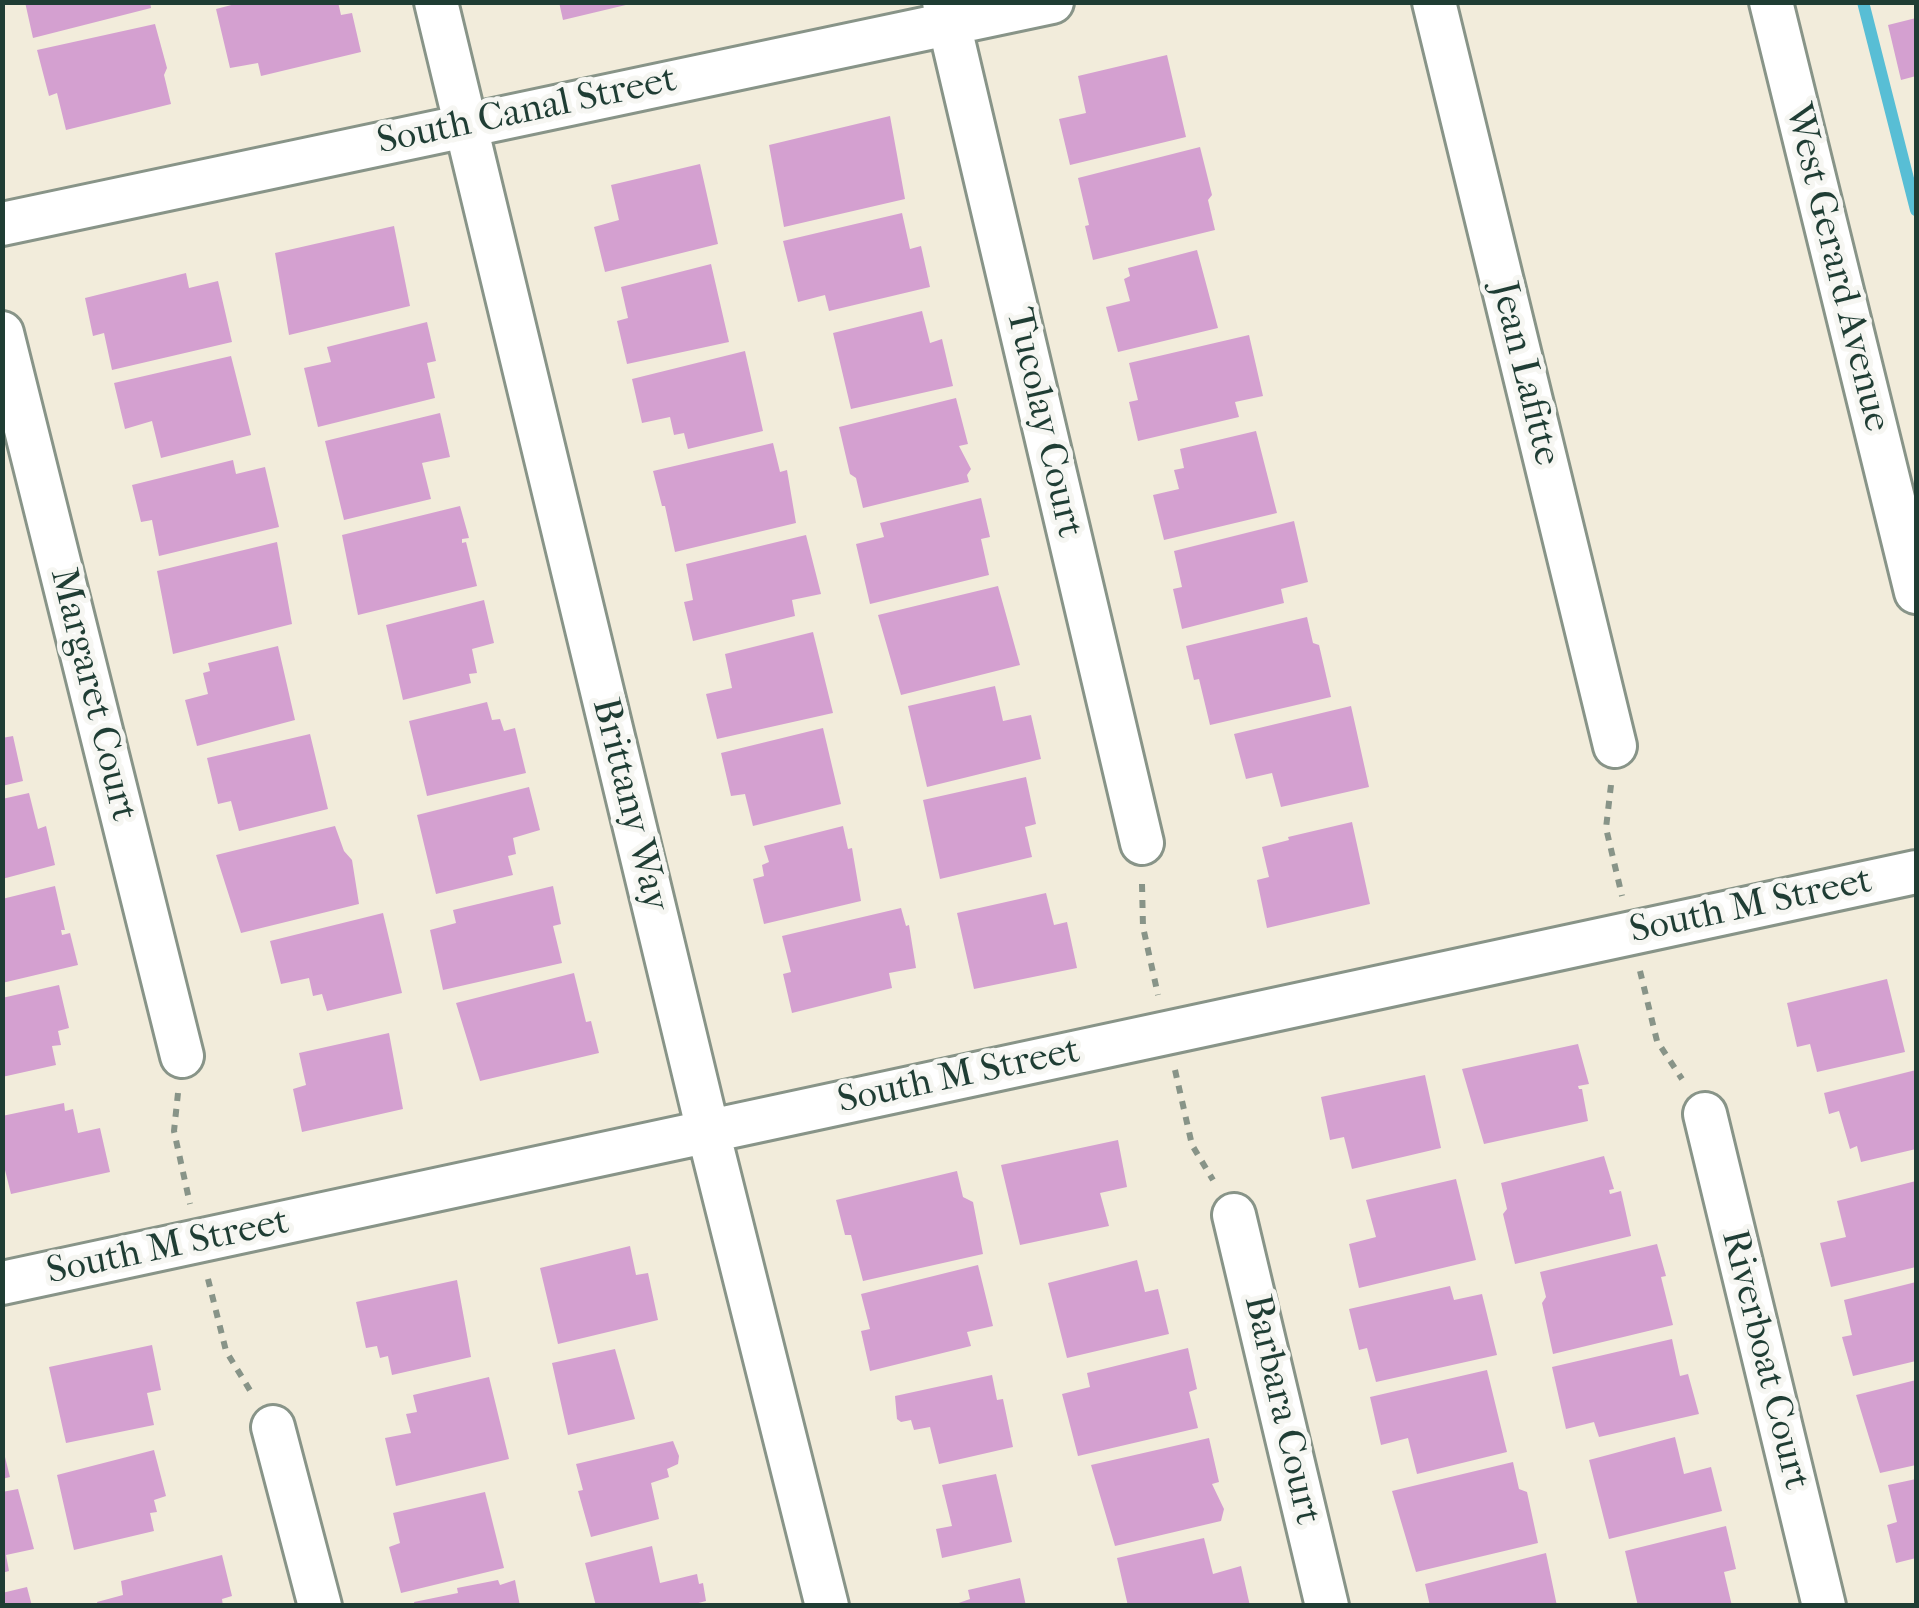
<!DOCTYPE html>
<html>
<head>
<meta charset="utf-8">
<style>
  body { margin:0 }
  #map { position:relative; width:1919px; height:1608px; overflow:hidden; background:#f2ecdb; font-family:"IM FELL French Canon",serif }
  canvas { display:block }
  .frame { position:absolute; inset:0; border:5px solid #1f3d34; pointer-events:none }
</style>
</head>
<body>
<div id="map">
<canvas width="1919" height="1608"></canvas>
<div class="frame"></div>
</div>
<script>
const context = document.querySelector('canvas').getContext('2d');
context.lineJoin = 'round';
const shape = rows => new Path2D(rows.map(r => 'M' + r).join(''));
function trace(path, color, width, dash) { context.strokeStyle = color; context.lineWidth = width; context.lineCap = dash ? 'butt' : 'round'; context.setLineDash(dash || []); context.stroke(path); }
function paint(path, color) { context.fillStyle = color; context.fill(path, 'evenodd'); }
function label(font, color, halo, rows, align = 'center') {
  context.font = font + ' "IM FELL French Canon",serif'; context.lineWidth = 10; context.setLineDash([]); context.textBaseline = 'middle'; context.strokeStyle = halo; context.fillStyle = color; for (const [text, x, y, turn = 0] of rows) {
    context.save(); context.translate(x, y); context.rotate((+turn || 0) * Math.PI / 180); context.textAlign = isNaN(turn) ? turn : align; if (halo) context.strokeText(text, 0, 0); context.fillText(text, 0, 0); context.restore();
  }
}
trace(shape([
  [1863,2,1916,210]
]), '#58bed5', 12);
paint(shape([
  [25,2,150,2,151,8,33,38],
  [243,2,338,2,341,15,352,13,361,52,261,76,258,63,230,68,216,9],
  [559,2,630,2,630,4,563,20],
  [1916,18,1916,76,1901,80,1888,25],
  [155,24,167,68,164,75,171,104,66,130,57,93,49,96,37,50],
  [1167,55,1186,137,1070,165,1059,119,1086,113,1078,76],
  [890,116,905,199,784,227,769,145],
  [1200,147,1212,195,1208,200,1215,230,1093,260,1085,226,1089,225,1078,178],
  [700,164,718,244,605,272,594,227,619,220,611,185],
  [902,213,910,249,921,246,930,287,829,311,825,295,798,302,783,241],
  [394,226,410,306,289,335,275,253],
  [1197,250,1218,328,1118,352,1106,307,1130,301,1124,279,1130,276,1128,268],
  [711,264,729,342,627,364,617,321,628,318,621,287],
  [186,273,189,288,218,281,232,342,112,370,104,333,93,336,85,298],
  [922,311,930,343,942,339,953,386,851,409,833,333],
  [427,322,436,361,427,363,435,398,318,427,304,368,331,362,327,347],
  [1249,335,1263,396,1235,402,1239,417,1138,441,1129,402,1138,400,1129,363],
  [745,351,763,431,688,449,684,433,674,435,670,417,642,423,632,379],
  [231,356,251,435,161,458,152,421,125,429,114,383],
  [956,398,968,444,959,446,971,469,967,475,969,482,863,508,856,478,850,474,839,427],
  [440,413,450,457,422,463,431,499,344,520,325,441],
  [1256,431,1277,513,1164,540,1153,495,1179,489,1174,470,1184,468,1180,449],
  [773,443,780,472,787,470,796,523,675,552,665,506,662,506,653,471],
  [233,460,236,474,265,467,279,527,159,556,152,520,141,522,132,485],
  [981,498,990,537,981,539,989,575,870,604,856,544,884,537,880,523],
  [460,506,469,538,462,539,462,543,466,542,477,586,358,615,342,535],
  [1294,521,1308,582,1281,589,1284,603,1182,629,1173,589,1182,587,1174,551],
  [806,535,821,594,792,600,795,616,693,641,684,602,693,600,686,564],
  [277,542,292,624,173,654,157,571],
  [998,586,1020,665,901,695,878,615],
  [484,600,494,643,472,649,477,673,469,674,471,683,403,700,386,625],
  [1307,617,1313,643,1319,645,1331,697,1210,725,1199,679,1194,680,1186,646],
  [813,632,833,713,717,739,706,694,732,688,725,654],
  [278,646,295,720,197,746,185,700,208,694,203,673,210,671,208,663],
  [995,686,1003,721,1031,715,1041,759,927,787,908,706],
  [487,702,492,720,500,719,504,731,515,728,526,773,427,796,409,721],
  [1351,706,1369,787,1281,807,1272,773,1246,779,1234,734],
  [823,728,841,804,753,826,745,794,731,796,721,753],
  [310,734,328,809,239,831,231,801,218,804,207,758],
  [13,736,23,781,2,786,2,738],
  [1026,777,1036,824,1025,827,1032,857,940,879,923,800],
  [529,787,540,830,513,838,516,854,508,856,513,875,436,894,417,815],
  [29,793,38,829,46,826,55,865,2,879,2,799],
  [1352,822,1370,904,1267,928,1257,880,1269,877,1262,847,1289,840,1288,837],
  [335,826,344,851,352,860,359,904,241,933,216,855],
  [843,826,848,849,852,848,861,901,764,924,753,879,764,876,762,865,769,862,764,846],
  [55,886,65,930,61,930,62,935,70,933,78,965,2,983,2,899],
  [553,886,561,924,553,926,562,963,443,990,430,930,456,923,453,910],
  [1046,893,1054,925,1067,922,1077,968,974,989,957,913],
  [901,908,906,926,909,925,916,968,889,973,892,988,792,1013,783,974,791,972,782,936],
  [383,913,402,993,327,1011,322,994,313,996,309,978,281,984,270,941],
  [574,973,586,1022,591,1021,599,1053,480,1081,456,1003],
  [1887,979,1905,1052,1817,1072,1810,1044,1797,1047,1787,1003],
  [59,985,69,1028,58,1031,61,1045,52,1046,56,1065,2,1077,2,998],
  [389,1033,403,1109,302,1132,293,1089,306,1085,299,1053],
  [1578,1044,1589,1084,1578,1086,1579,1089,1582,1089,1588,1121,1484,1144,1462,1069],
  [1916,1070,1916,1149,1861,1162,1857,1146,1850,1149,1839,1111,1829,1114,1824,1093],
  [1425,1075,1441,1148,1352,1169,1344,1137,1330,1140,1321,1097],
  [64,1103,65,1111,73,1109,78,1133,100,1128,110,1172,11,1194,2,1158,2,1116],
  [1118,1140,1127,1187,1100,1193,1109,1226,1020,1245,1001,1165],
  [1604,1156,1614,1189,1609,1190,1610,1194,1621,1191,1631,1236,1515,1264,1503,1214,1507,1209,1501,1183],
  [957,1171,963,1197,973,1202,983,1254,863,1281,851,1235,845,1235,836,1200],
  [1456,1179,1476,1260,1359,1288,1349,1244,1376,1237,1366,1200],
  [1916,1181,1916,1267,1831,1287,1820,1243,1846,1237,1837,1201],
  [1657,1244,1666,1276,1661,1277,1673,1325,1553,1354,1542,1303,1546,1297,1540,1272],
  [630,1246,636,1275,648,1273,658,1320,558,1344,540,1268],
  [1137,1260,1145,1292,1158,1289,1169,1334,1067,1358,1048,1283],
  [978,1265,993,1326,967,1332,971,1346,870,1371,861,1331,870,1329,861,1294],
  [457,1280,471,1357,392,1375,388,1356,380,1358,377,1346,366,1348,356,1302],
  [1916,1282,1916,1361,1853,1376,1842,1337,1852,1335,1844,1300],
  [1450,1286,1454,1300,1482,1294,1497,1355,1376,1382,1367,1348,1359,1350,1349,1309],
  [1672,1339,1680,1376,1688,1374,1699,1414,1599,1437,1594,1422,1566,1429,1552,1367],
  [152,1345,161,1390,147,1393,154,1425,66,1443,49,1367],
  [1188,1348,1197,1389,1189,1392,1198,1428,1078,1456,1062,1394,1090,1387,1087,1373],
  [615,1349,635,1419,568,1435,552,1363],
  [1487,1370,1507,1452,1417,1474,1408,1438,1381,1445,1370,1397],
  [992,1375,997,1400,1003,1399,1013,1447,939,1464,930,1427,914,1430,911,1420,901,1422,897,1419,895,1396],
  [489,1377,509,1459,396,1486,385,1438,411,1433,406,1414,417,1412,413,1395],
  [1916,1380,1916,1465,1880,1473,1856,1395],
  [1675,1437,1684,1474,1711,1467,1722,1511,1609,1539,1589,1460],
  [1209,1438,1219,1482,1212,1484,1224,1509,1221,1521,1115,1546,1091,1465],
  [673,1441,679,1456,678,1464,667,1469,669,1477,651,1483,659,1519,591,1537,578,1491,583,1490,576,1464],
  [2,1445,10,1477,2,1479],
  [154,1450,166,1496,154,1500,157,1512,150,1513,154,1531,74,1550,57,1475],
  [1513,1462,1519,1489,1527,1492,1538,1543,1416,1572,1392,1491],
  [996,1474,1012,1542,942,1558,936,1529,952,1526,942,1485],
  [1916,1479,1916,1558,1896,1563,1887,1525,1897,1522,1888,1485],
  [18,1489,34,1549,6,1555,9,1571,2,1573,2,1492],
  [485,1492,504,1568,401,1593,389,1547,400,1543,393,1513],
  [1726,1526,1736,1569,1724,1572,1732,1606,1638,1606,1625,1551],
  [1204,1538,1213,1574,1241,1566,1250,1606,1128,1606,1117,1558],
  [652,1546,660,1583,697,1574,699,1584,703,1583,706,1601,687,1606,596,1606,585,1563],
  [1546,1553,1557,1606,1430,1606,1425,1584],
  [222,1555,232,1596,222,1599,223,1606,98,1606,97,1602,123,1595,121,1581],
  [1020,1578,1026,1606,950,1606,970,1599,968,1590],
  [498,1580,500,1585,515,1580,520,1606,415,1606,414,1602,458,1593,457,1588],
  [27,1587,32,1606,2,1606,2,1593]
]), '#d4a0d0');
const street = shape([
  [436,2,708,1131,827,1606],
  [944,2,1142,843],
  [1434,2,1615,746],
  [1771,2,1916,592],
  [2,224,1052,2],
  [2,333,182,1056],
  [1705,1114,1824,1606],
  [1234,1215,1327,1606],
  [2,1283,1916,872],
  [273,1427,320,1606]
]);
trace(street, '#889488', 48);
trace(shape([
  [1611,785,1606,828,1622,896],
  [1142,884,1143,927,1158,995],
  [1640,971,1657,1041,1682,1079],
  [1175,1070,1192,1145,1213,1180],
  [178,1093,174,1131,190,1204],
  [208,1279,226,1351,251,1392]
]), '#889488', 6, [8, 8]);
trace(street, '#fff', 42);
label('38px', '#1f3d34', '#f6f6f2', [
  ["South Canal Street",527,112,-12],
  ["West Gerard Avenue",1836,268,76],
  ["Jean Lafitte",1524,374,76],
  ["Tucolay Court",1043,423,77],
  ["Margaret Court",92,695,76],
  ["Brittany Way",629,805,76],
  ["South M Street",1751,907,-12],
  ["South M Street",959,1077,-12],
  ["South M Street",168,1248,-12],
  ["Riverboat Court",1764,1360,76],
  ["Barbara Court",1281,1410,77]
]);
</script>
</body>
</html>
